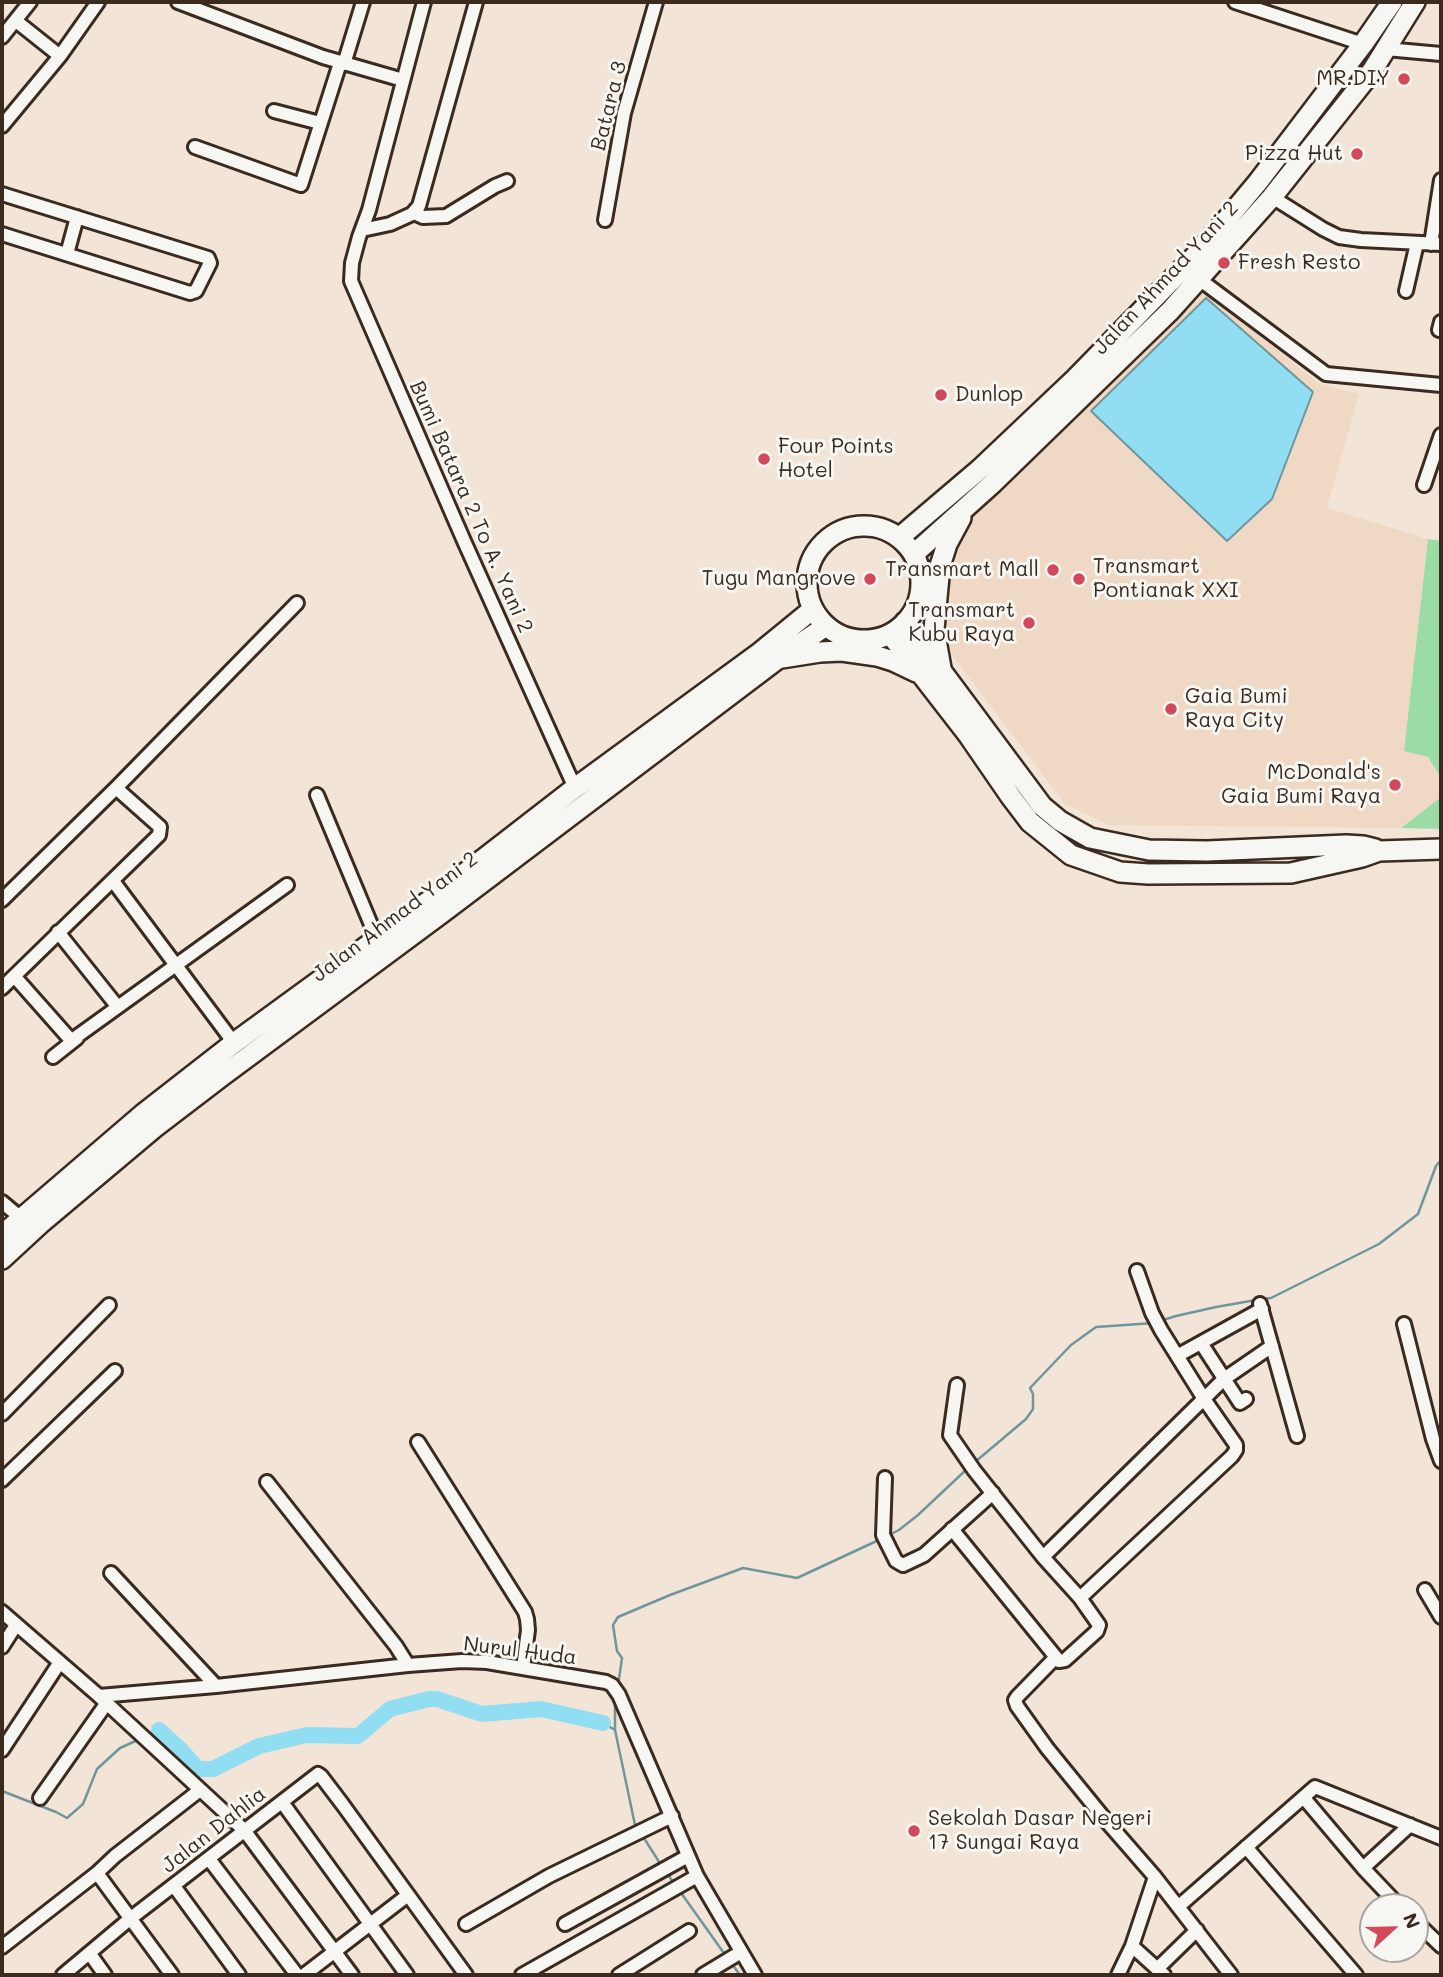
<!DOCTYPE html>
<html>
<head>
<meta charset="utf-8">
<style>
  body { margin:0 }
  #map { position:relative; width:1443px; height:1977px; overflow:hidden; background:#f2e5d7; font-family:Mali,sans-serif }
  canvas { display:block }
  .frame { position:absolute; inset:0; border:4px solid #3b2a1e; pointer-events:none }
  .north { position:absolute; left:1359px; top:1893px; width:70px; height:70px; box-sizing:border-box; background:#f6f6f2; border:2px solid #aba49d; border-radius:50%; rotate:68deg; font-size:19px; font-weight:700; line-height:28px; text-align:center; color:#3b2a1e }
  .north::after { content:''; display:block; margin:auto; width:24px; height:32px; background:#d1495b; clip-path:polygon(50% 0,100% 100%,50% 72%,0 100%) }
</style>
</head>
<body>
<div id="map">
<canvas width="1443" height="1977"></canvas>
<div class="frame"></div>
<div class="north">N</div>
</div>
<script>
const context = document.querySelector('canvas').getContext('2d');
context.lineJoin = 'round';
function paint(path, color) { context.fillStyle = color; context.fill(path, 'evenodd'); }
const shape = rows => new Path2D(rows.map(r => 'M' + r).join(''));
function trace(path, color, width, dash) { context.strokeStyle = color; context.lineWidth = width; context.lineCap = dash ? 'butt' : 'round'; context.setLineDash(dash || []); context.stroke(path); }
function label(font, color, halo, rows, align = 'center') {
  context.font = font + ' Mali,sans-serif'; context.lineWidth = 6; context.setLineDash([]); context.textBaseline = 'middle'; context.strokeStyle = halo; context.fillStyle = color; for (const [text, x, y, turn = 0] of rows) {
    context.save(); context.translate(x, y); context.rotate((+turn || 0) * Math.PI / 180); context.textAlign = isNaN(turn) ? turn : align; if (halo) context.strokeText(text, 0, 0); context.fillText(text, 0, 0); context.restore();
  }
}
paint(shape([
  [1203,290,1318,383,1359,394,1327,508,1428,539,1404,751,1428,757,1441,778,1441,797,1401,828,1108,825,1065,804,945,646,947,561,953,537]
]), '#efd9c4');
paint(shape([
  [1428,539,1441,541,1441,778,1428,757,1404,751],
  [1441,797,1441,829,1401,828]
]), '#9bdca6');
const water = shape([
  [1206,298,1313,392,1272,499,1227,541,1091,411,1206,298]
]);
paint(water, '#91ddf1');
trace(water, '#6f959d', 2);
trace(shape([
  [1262,1299,1271,1298,1379,1244,1418,1214,1436,1166,1441,1160],
  [1160,1321,1176,1316,1216,1307,1256,1300],
  [975,1462,1026,1419,1033,1409,1033,1394,1030,1388,1071,1345,1096,1327,1154,1323],
  [887,1536,899,1530,918,1515,967,1469],
  [2,1602,92,1682],
  [618,1686,622,1658,617,1651,613,1625,618,1617,670,1595,743,1568,797,1578,881,1539],
  [603,1723,615,1730,635,1825,638,1829],
  [615,1730,615,1700],
  [149,1734,159,1730],
  [2,1791,56,1812,67,1818,83,1804,97,1769,120,1748,140,1739],
  [642,1835,661,1865],
  [667,1873,675,1885],
  [679,1890,726,1956],
  [732,1964,740,1975]
]), '#6f959d', 2.5);
trace(shape([
  [159,1730,181,1750,198,1769,213,1769,259,1746,307,1735,358,1736,390,1709,429,1699,437,1699,482,1714,541,1709,603,1723]
]), '#91ddf1', 16);
const minor = shape([
  [178,2,323,57,403,80],
  [424,2,369,210,359,237,352,263,351,281,464,541,575,788],
  [1235,2,1363,44],
  [16,21,60,56],
  [2,37,30,2],
  [1386,49,1441,54],
  [344,64,363,2],
  [274,111,320,123],
  [2,126,60,56,98,2],
  [195,147,301,185,340,63],
  [2,194,208,258,210,263,196,291,190,293,2,234],
  [1272,197,1323,229,1339,237,1361,240,1441,244],
  [414,213,423,217,446,216,495,186,507,181],
  [605,220,624,113,656,2],
  [362,230,390,224,412,214,419,206,476,2],
  [1431,244,1441,180],
  [67,254,77,217],
  [1199,279,1326,374,1441,385],
  [1406,291,1417,243],
  [1439,330,1441,322],
  [1424,485,1441,435],
  [317,795,377,939],
  [113,881,234,1043],
  [2,900,116,788,297,603],
  [58,932,117,1006],
  [15,977,69,1038,72,1040,287,885],
  [2,988,159,835,160,827,116,788],
  [53,1057,77,1038],
  [2,1202,21,1218],
  [1260,1304,1297,1436],
  [1404,1324,1433,1439,1441,1461],
  [1201,1343,1240,1403,1246,1399],
  [1177,1356,1262,1309],
  [2,1414,109,1305],
  [418,1442,525,1612,527,1619,528,1630,523,1668],
  [885,1478,883,1535,896,1561,903,1565,924,1555,993,1493],
  [2,1480,115,1371],
  [267,1482,396,1646,408,1665],
  [952,1529,1059,1661,1065,1660,1097,1631,1099,1625,1080,1598,1043,1557,974,1470,950,1435,957,1385],
  [1043,1557,1224,1379,1272,1346],
  [111,1573,216,1686],
  [1425,1590,1441,1617],
  [1080,1598,1232,1456,1236,1450,1236,1445,1204,1399,1161,1330,1152,1313,1137,1271],
  [2,1612,99,1696,244,1830,352,1975],
  [2,1647,16,1625],
  [1056,1657,1017,1697,1015,1700,1017,1706,1047,1748,1108,1823,1155,1877,1231,1975],
  [99,1696,216,1686,408,1665,462,1661,487,1662,606,1682,612,1685,619,1695,697,1876,755,1975],
  [2,1750,60,1662],
  [40,1798,106,1704],
  [1304,1798,1363,1868,1400,1907],
  [282,1802,407,1975],
  [1246,1847,1356,1975],
  [209,1859,297,1975],
  [1363,1868,1410,1825],
  [174,1886,239,1975],
  [1179,1906,1315,1787,1441,1838],
  [1415,1921,1441,1946],
  [466,1924,549,1876,672,1816],
  [565,1924,688,1856],
  [1132,1946,1164,1975],
  [2,1947,97,1873],
  [90,1954,105,1975],
  [1157,1969,1197,1930],
  [63,1975,131,1918,318,1774,321,1776,343,1805,466,1975],
  [172,1975,97,1873,115,1856,200,1790],
  [304,1975,408,1895],
  [522,1975,697,1876],
  [619,1975,689,1931],
  [703,1975,741,1952],
  [1118,1975,1132,1946,1155,1877]
]);
const highway = shape([
  '807 583a57 57 0 1 1 114 0a57 57 0 1 1-114 0Z',
  [900,537,980,469,1075,379,1203,248,1258,182,1363,44,1392,2],
  [914,554,993,483,1170,311,1272,197,1372,71,1415,2],
  [905,622,1042,806,1060,821,1090,838,1149,850,1207,851,1346,845,1363,846,1375,849],
  [890,634,969,736,1011,797,1030,822,1071,855,1120,872,1148,874,1291,873,1362,857,1379,851,1441,849],
  [782,658,820,652,842,651,877,656,893,661,916,672],
  [941,668,934,629,940,566,947,544,961,518],
  [2,1235,143,1114,234,1043,433,898,575,788,758,654,813,609],
  [2,1259,41,1223,154,1128,222,1076,443,912,779,658,826,626]
]);
trace(minor, '#3b2a1e', 18);
trace(highway, '#3b2a1e', 24);
trace(minor, '#f6f6f2', 12);
trace(highway, '#f6f6f2', 19);
for (const [x, y, r, color] of [
  [1404,79,7,"#d1495b"],
  [1357,154,7,"#d1495b"],
  [1224,263,7,"#d1495b"],
  [941,395,7,"#d1495b"],
  [764,459,7,"#d1495b"],
  [1053,570,7,"#d1495b"],
  [870,579,7,"#d1495b"],
  [1079,579,7,"#d1495b"],
  [1029,623,7,"#d1495b"],
  [1171,709,7,"#d1495b"],
  [1395,785,7,"#d1495b"],
  [914,1831,7,"#d1495b"]
]) { const dot = new Path2D(); dot.arc(x, y, r, 0, 2 * Math.PI); context.fillStyle = color; context.fill(dot); trace(dot, '#f6f6f2', 2.5); }
label('21px', '#3b2a1e', '#f6f6f2', [
  ["MR.DIY",1390,79],
  ["Pizza Hut",1343,154],
  ["Fresh Resto",1238,263,"left"],
  ["Dunlop",955,395,"left"],
  ["Four Points",778,447,"left"],
  ["Hotel",778,471,"left"],
  ["Transmart",1093,567,"left"],
  ["Pontianak XXI",1093,591,"left"],
  ["Transmart Mall",1039,570],
  ["Tugu Mangrove",856,579],
  ["Transmart",1015,611],
  ["Kubu Raya",1015,635],
  ["Gaia Bumi",1185,697,"left"],
  ["Raya City",1185,721,"left"],
  ["McDonald's",1381,773],
  ["Gaia Bumi Raya",1381,797],
  ["Sekolah Dasar Negeri",928,1819,"left"],
  ["17 Sungai Raya",928,1843,"left"]
], 'right');
label('21px', '#3b2a1e', '#f6f6f2', [
  ["Batara 3",609,106,-76],
  ["Jalan Ahmad Yani 2",1166,278,-47],
  ["Bumi Batara 2 To A. Yani 2",471,507,66],
  ["Jalan Ahmad Yani 2",395,917,-37],
  ["Nurul Huda",520,1651,7],
  ["Jalan Dahlia",214,1830,-38]
]);
</script>
</body>
</html>
